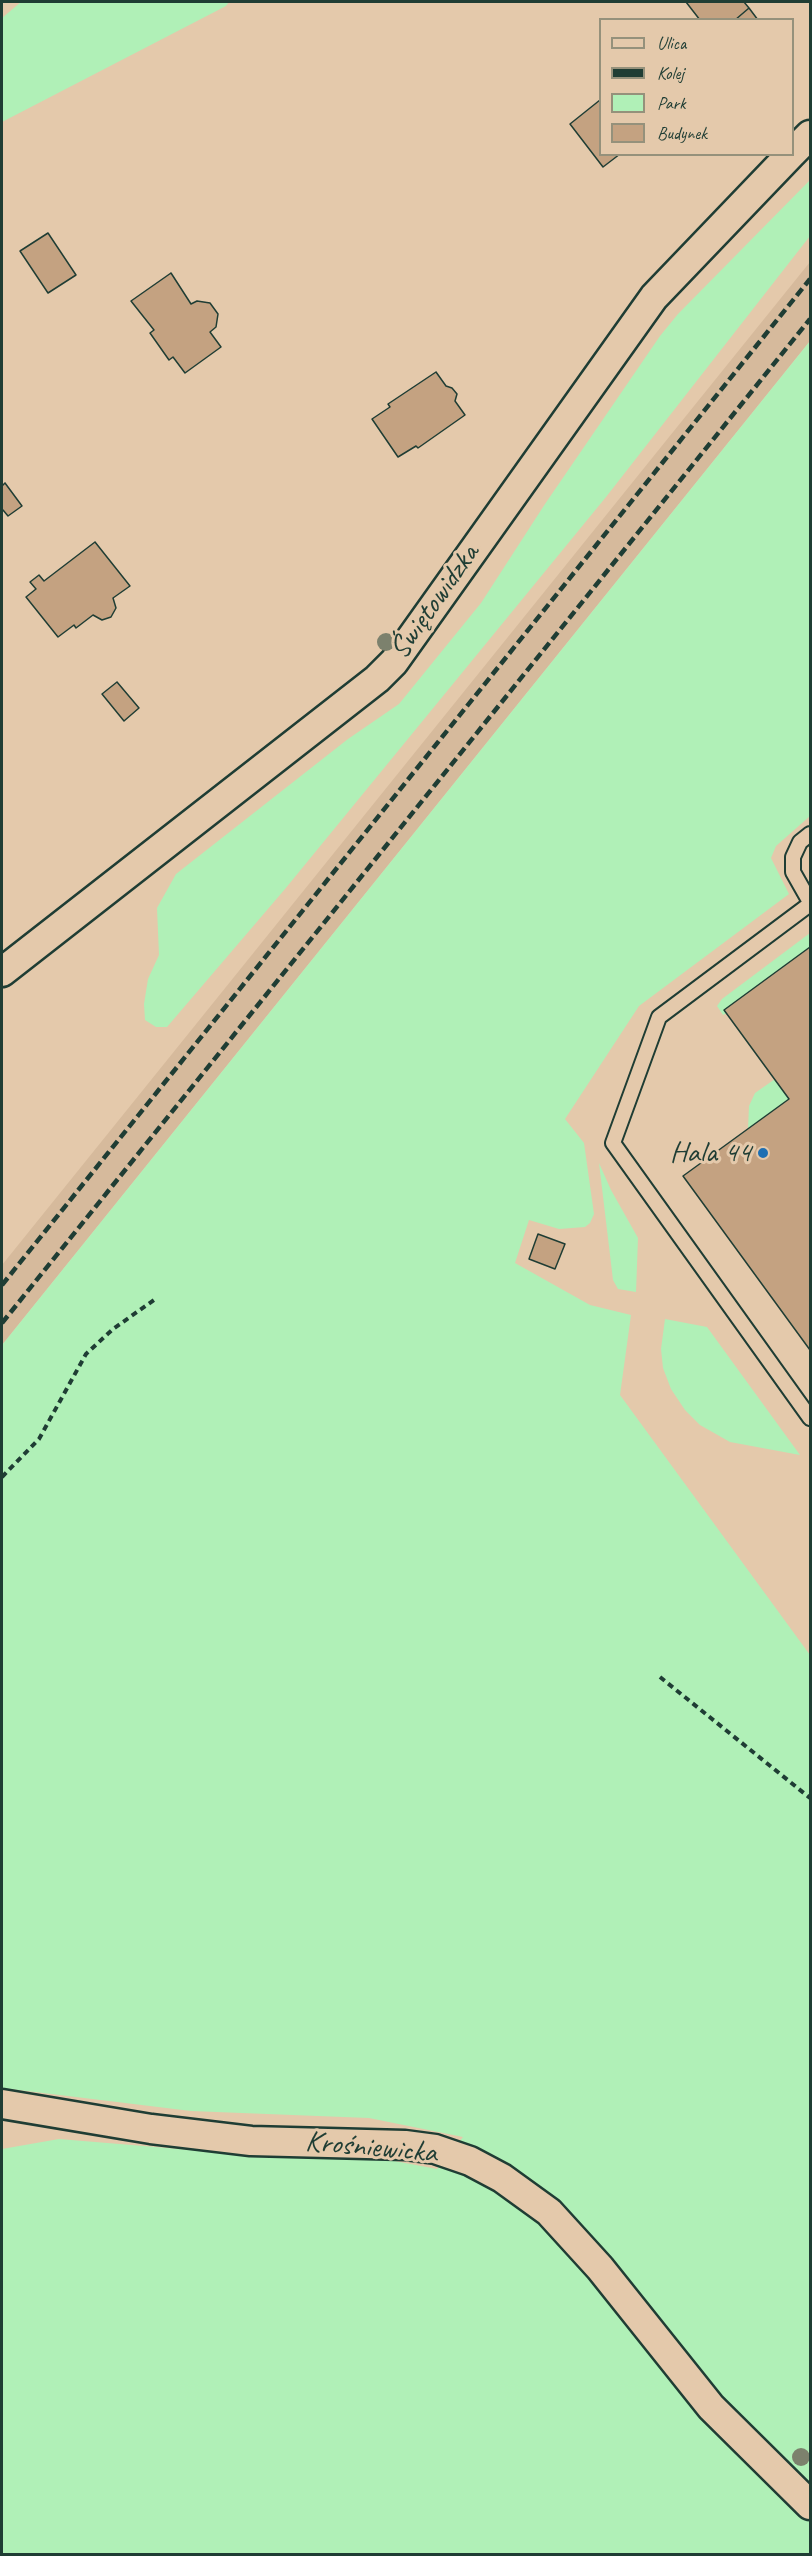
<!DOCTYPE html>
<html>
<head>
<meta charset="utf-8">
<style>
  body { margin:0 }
  #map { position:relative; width:812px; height:2556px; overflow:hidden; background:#e4c9ab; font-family:Caveat,sans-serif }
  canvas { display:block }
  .frame { position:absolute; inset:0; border:3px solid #1f3d34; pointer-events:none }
  .legend { position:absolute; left:599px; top:18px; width:195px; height:138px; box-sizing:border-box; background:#e4c9ab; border:2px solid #95917b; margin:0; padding:8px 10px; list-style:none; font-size:18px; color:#1f3d34 }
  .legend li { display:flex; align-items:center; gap:12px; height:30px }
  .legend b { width:30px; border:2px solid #95917b }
</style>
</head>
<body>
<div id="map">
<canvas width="812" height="2556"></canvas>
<div class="frame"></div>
<ul class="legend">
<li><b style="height:8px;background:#e4c9ab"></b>Ulica</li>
<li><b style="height:8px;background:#1f3d34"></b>Kolej</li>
<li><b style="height:16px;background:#b0f0b7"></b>Park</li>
<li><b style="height:16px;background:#c4a281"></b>Budynek</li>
</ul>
</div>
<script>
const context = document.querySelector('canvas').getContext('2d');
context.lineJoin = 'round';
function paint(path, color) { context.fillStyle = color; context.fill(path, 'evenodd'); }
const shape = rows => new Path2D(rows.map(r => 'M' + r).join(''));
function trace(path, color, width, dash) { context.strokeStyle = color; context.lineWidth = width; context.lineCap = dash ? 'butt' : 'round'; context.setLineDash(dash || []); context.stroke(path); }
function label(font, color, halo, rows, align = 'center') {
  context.font = font + ' Caveat,sans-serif'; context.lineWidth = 6; context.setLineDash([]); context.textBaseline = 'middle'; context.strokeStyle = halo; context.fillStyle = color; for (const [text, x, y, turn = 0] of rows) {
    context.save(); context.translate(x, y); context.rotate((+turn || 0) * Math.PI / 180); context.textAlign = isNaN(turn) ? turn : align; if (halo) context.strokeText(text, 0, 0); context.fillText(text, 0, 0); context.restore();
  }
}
paint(shape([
  [810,262,810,341,2,1345,2,1265]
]), '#d6ba9c');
paint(shape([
  [21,2,229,2,226,6,2,122,2,18],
  [810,180,810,236,606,497,285,889,167,1027,156,1027,145,1020,144,1004,148,979,159,955,157,908,176,874,348,739,399,704,481,603,545,504,660,336,678,314],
  [810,341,810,816,776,846,771,858,789,894,639,1006,565,1119,584,1143,594,1214,590,1223,585,1227,559,1229,529,1220,515,1263,590,1305,631,1315,620,1395,810,1655,810,2554,2,2554,2,2149,59,2139,228,2153,384,2159,437,2169,463,2137,369,2118,191,2111,2,2088,2,1345],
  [810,933,810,947,725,1010,727,1013,723,1015,717,1006,722,999],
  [775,1079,789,1099,748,1129,749,1106,755,1093],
  [599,1163,611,1190,638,1238,636,1292,618,1289,613,1280],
  [665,1319,707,1327,800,1455,730,1442,700,1425,685,1410,671,1389,663,1368,661,1349]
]), '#b0f0b7');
const building = shape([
  [686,2,744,2,749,8,735,20,700,20,686,2],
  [749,8,758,20,735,20,749,8],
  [600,100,600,154,620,154,603,167,570,124,600,100],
  [48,233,76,275,48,293,20,251,48,233],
  [171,273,191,304,197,301,210,303,218,314,216,327,210,332,221,347,185,373,173,357,169,360,150,333,154,330,131,301,171,273],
  [436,372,446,386,452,388,457,394,455,401,465,415,418,448,416,446,398,457,372,419,390,407,388,404,436,372],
  [5,483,22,506,8,516,3,510,2,512,2,486,5,483],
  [95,542,130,586,113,598,116,608,111,617,102,620,93,615,76,628,74,625,58,637,26,597,36,589,30,582,39,575,44,581,95,542],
  [117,682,139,708,124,721,102,694,117,682],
  [810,947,810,1350,683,1176,789,1099,724,1010,810,947],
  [538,1234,565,1244,555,1269,529,1259,538,1234]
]);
paint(building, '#c4a281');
trace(building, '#1f3d34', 1.5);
const service = shape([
  [810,834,800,842,793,857,793,872,810,902],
  [810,904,659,1017,613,1143,810,1418]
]);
const minor = shape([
  [792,153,810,135],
  [2,972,377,679,394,662,654,297,791,154],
  [2,2104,151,2129,251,2141,405,2145,435,2149,470,2161,502,2178,549,2212,600,2268,711,2407,810,2505]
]);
trace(service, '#1f3d34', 18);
trace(minor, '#1f3d34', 33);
trace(shape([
  [2,1477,39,1439,86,1354,113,1329,154,1300],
  [660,1677,810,1798]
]), '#1f3d34', 4, [6, 4.5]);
trace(service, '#e4c9ab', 14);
trace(minor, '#e4c9ab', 28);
trace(shape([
  [2,1285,810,279],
  [2,1323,810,319]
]), '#1f3d34', 4.5, [9, 4.5]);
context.fillStyle = '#7c816d';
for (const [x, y] of [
  [386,642],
  [801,2457]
]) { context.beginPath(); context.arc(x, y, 9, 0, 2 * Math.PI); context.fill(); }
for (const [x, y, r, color] of [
  [763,1153,6,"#1f6fb2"]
]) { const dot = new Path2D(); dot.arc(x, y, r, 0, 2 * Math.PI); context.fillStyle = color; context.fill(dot); trace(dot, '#e4c9ab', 2); }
label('30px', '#1f3d34', '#e4c9ab', [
  ["Świętowidzka",435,602,-55],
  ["Krośniewicka",371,2148,5]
]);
label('30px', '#1f3d34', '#e4c9ab', [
  ["Hala 44",751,1153]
], 'right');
</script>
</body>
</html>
